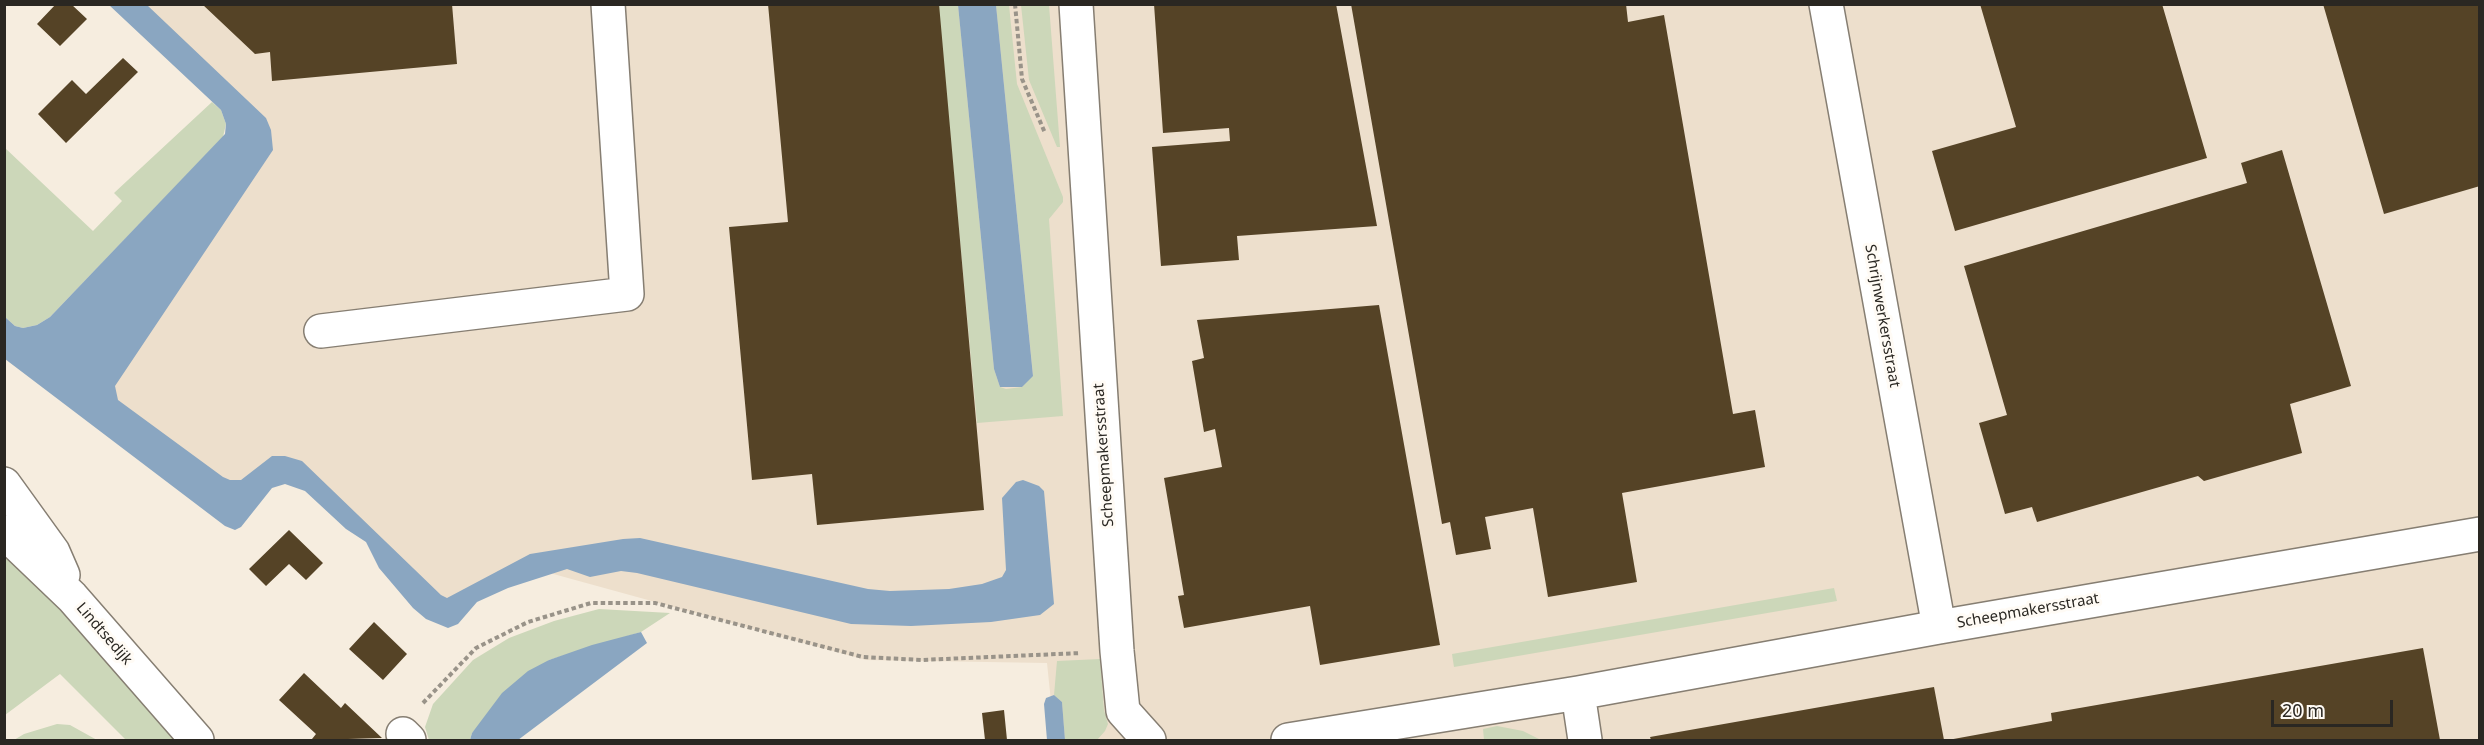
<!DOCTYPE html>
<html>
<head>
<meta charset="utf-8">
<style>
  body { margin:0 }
  #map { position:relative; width:2484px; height:745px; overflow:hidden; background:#f6eddf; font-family:"Noto Sans",sans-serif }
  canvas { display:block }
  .frame { position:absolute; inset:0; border:6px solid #2a2722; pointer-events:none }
  .scale { position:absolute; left:2271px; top:700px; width:122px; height:27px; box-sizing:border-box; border:3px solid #2a2722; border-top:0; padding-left:8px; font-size:18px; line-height:21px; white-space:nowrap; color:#2a2722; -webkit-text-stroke:4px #fffbf5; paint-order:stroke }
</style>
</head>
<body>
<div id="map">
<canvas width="2484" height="745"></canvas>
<div class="frame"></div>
<div class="scale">20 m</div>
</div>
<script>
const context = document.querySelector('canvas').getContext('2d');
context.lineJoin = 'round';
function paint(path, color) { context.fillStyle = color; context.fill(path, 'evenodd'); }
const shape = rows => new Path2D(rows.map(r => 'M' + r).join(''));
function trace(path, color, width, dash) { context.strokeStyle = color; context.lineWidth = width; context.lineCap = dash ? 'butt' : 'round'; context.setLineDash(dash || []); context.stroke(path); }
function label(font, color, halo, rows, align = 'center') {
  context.font = font + ' "Noto Sans",sans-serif'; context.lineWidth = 6; context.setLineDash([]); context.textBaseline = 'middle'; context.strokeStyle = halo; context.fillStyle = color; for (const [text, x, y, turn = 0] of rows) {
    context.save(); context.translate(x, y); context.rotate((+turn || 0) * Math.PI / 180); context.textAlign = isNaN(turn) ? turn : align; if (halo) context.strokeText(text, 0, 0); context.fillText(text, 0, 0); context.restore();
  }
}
paint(shape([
  [121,5,2479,5,2479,740,1055,740,1047,663,866,660,528,567,442,607,300,477,229,500,67,372,255,138]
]), '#eddfcc');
paint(shape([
  [938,5,958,5,994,369,1000,387,1006,389,1022,387,1033,375,996,5,1009,5,1017,84,1063,197,1063,202,1049,219,1063,416,977,423],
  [1021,5,1049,5,1060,147,1057,147,1029,80],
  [212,102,221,110,226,124,223,137,50,317,37,325,23,328,15,326,5,317,4,147,93,231,122,201,114,193],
  [4,551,49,598,179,740,126,740,60,674,5,715],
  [1834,588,1837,601,1454,667,1452,654],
  [599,609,670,613,641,632,549,660,472,733,470,740,429,740,425,727,433,704,473,660,509,638,554,621],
  [1100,659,1104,710,1108,724,1105,731,1097,740,1065,740,1062,702,1054,695,1057,661],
  [57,724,70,725,97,740,14,740,24,734],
  [1497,726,1523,731,1541,740,1484,740,1483,729]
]), '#ccd7b9');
paint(shape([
  [109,5,147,5,266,118,271,130,273,150,115,386,118,400,223,477,230,480,241,480,272,456,285,456,302,461,441,595,447,598,530,554,623,539,640,538,868,589,890,591,949,589,982,584,1002,577,1006,570,1002,498,1016,482,1023,480,1039,486,1044,491,1054,604,1040,615,991,622,911,626,851,624,637,573,621,571,590,577,567,569,508,588,477,602,458,624,448,628,426,619,413,608,379,568,366,542,346,529,305,491,285,484,272,488,241,527,235,530,225,526,5,359,5,317,15,326,23,328,37,325,50,317,225,134,226,124,221,110],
  [958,5,996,5,1033,376,1022,387,1000,387,994,369],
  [641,632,647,643,518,740,470,740,472,733,502,693,528,671,549,660,592,645],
  [1054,695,1062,702,1065,740,1047,740,1044,704,1046,698]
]), '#8aa6c1');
paint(shape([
  [56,4,71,4,87,19,60,46,37,24],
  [202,4,452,4,457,64,272,81,270,52,255,54],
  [768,4,939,4,984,510,817,525,812,474,752,480,729,227,788,222],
  [1154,4,1336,4,1377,226,1237,236,1239,260,1161,266,1152,147,1230,141,1229,128,1163,133],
  [1351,4,1626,4,1628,22,1664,15,1733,414,1755,410,1765,467,1622,493,1637,582,1548,597,1533,508,1485,517,1491,549,1456,555,1450,522,1442,524],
  [1980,4,2162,4,2207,158,1955,231,1932,151,2016,127],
  [2323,4,2480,4,2480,186,2384,214],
  [123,58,138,72,66,143,38,114,72,80,86,94],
  [2282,150,2351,386,2290,404,2302,453,2204,481,2198,476,2037,522,2032,507,2005,514,1979,423,2007,415,1964,266,2247,183,2241,163],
  [1379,305,1440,645,1320,665,1310,606,1184,628,1178,596,1184,595,1164,478,1222,467,1215,429,1204,432,1192,361,1204,358,1197,320],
  [289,530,323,563,306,580,289,564,266,586,249,569],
  [374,622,407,654,383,680,349,649],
  [2423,648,2440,740,1948,740,2052,721,2051,713],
  [304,673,341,708,345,703,382,738,314,740,312,739,316,734,279,700],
  [1934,687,1944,740,1651,740,1650,737],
  [1004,710,1007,740,985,740,982,713]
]), '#554326');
const minor = shape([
  [1076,4,1117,651,1123,711,1149,740],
  [1826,4,1939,627],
  [321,331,627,294,608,4],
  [4,484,53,552,63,575],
  [4,532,72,597,197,740],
  [1578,693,1585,740],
  [403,734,409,740],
  [1288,740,1578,693,1939,627,2480,534]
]);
trace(minor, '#867e72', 36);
trace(shape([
  [1015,4,1022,79,1045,133],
  [423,703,476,648,528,622,591,603,655,603,863,657,921,660,1081,653]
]), '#999389', 4, [4.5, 3]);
trace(minor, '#fff', 33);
label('15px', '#2a2722', '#fffbf5', [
  ["Schrijnwerkersstraat",1882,316,80],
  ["Scheepmakersstraat",1104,455,-94],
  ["Scheepmakersstraat",2028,611,-10],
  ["Lindtsedijk",104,634,49]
]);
</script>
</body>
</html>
